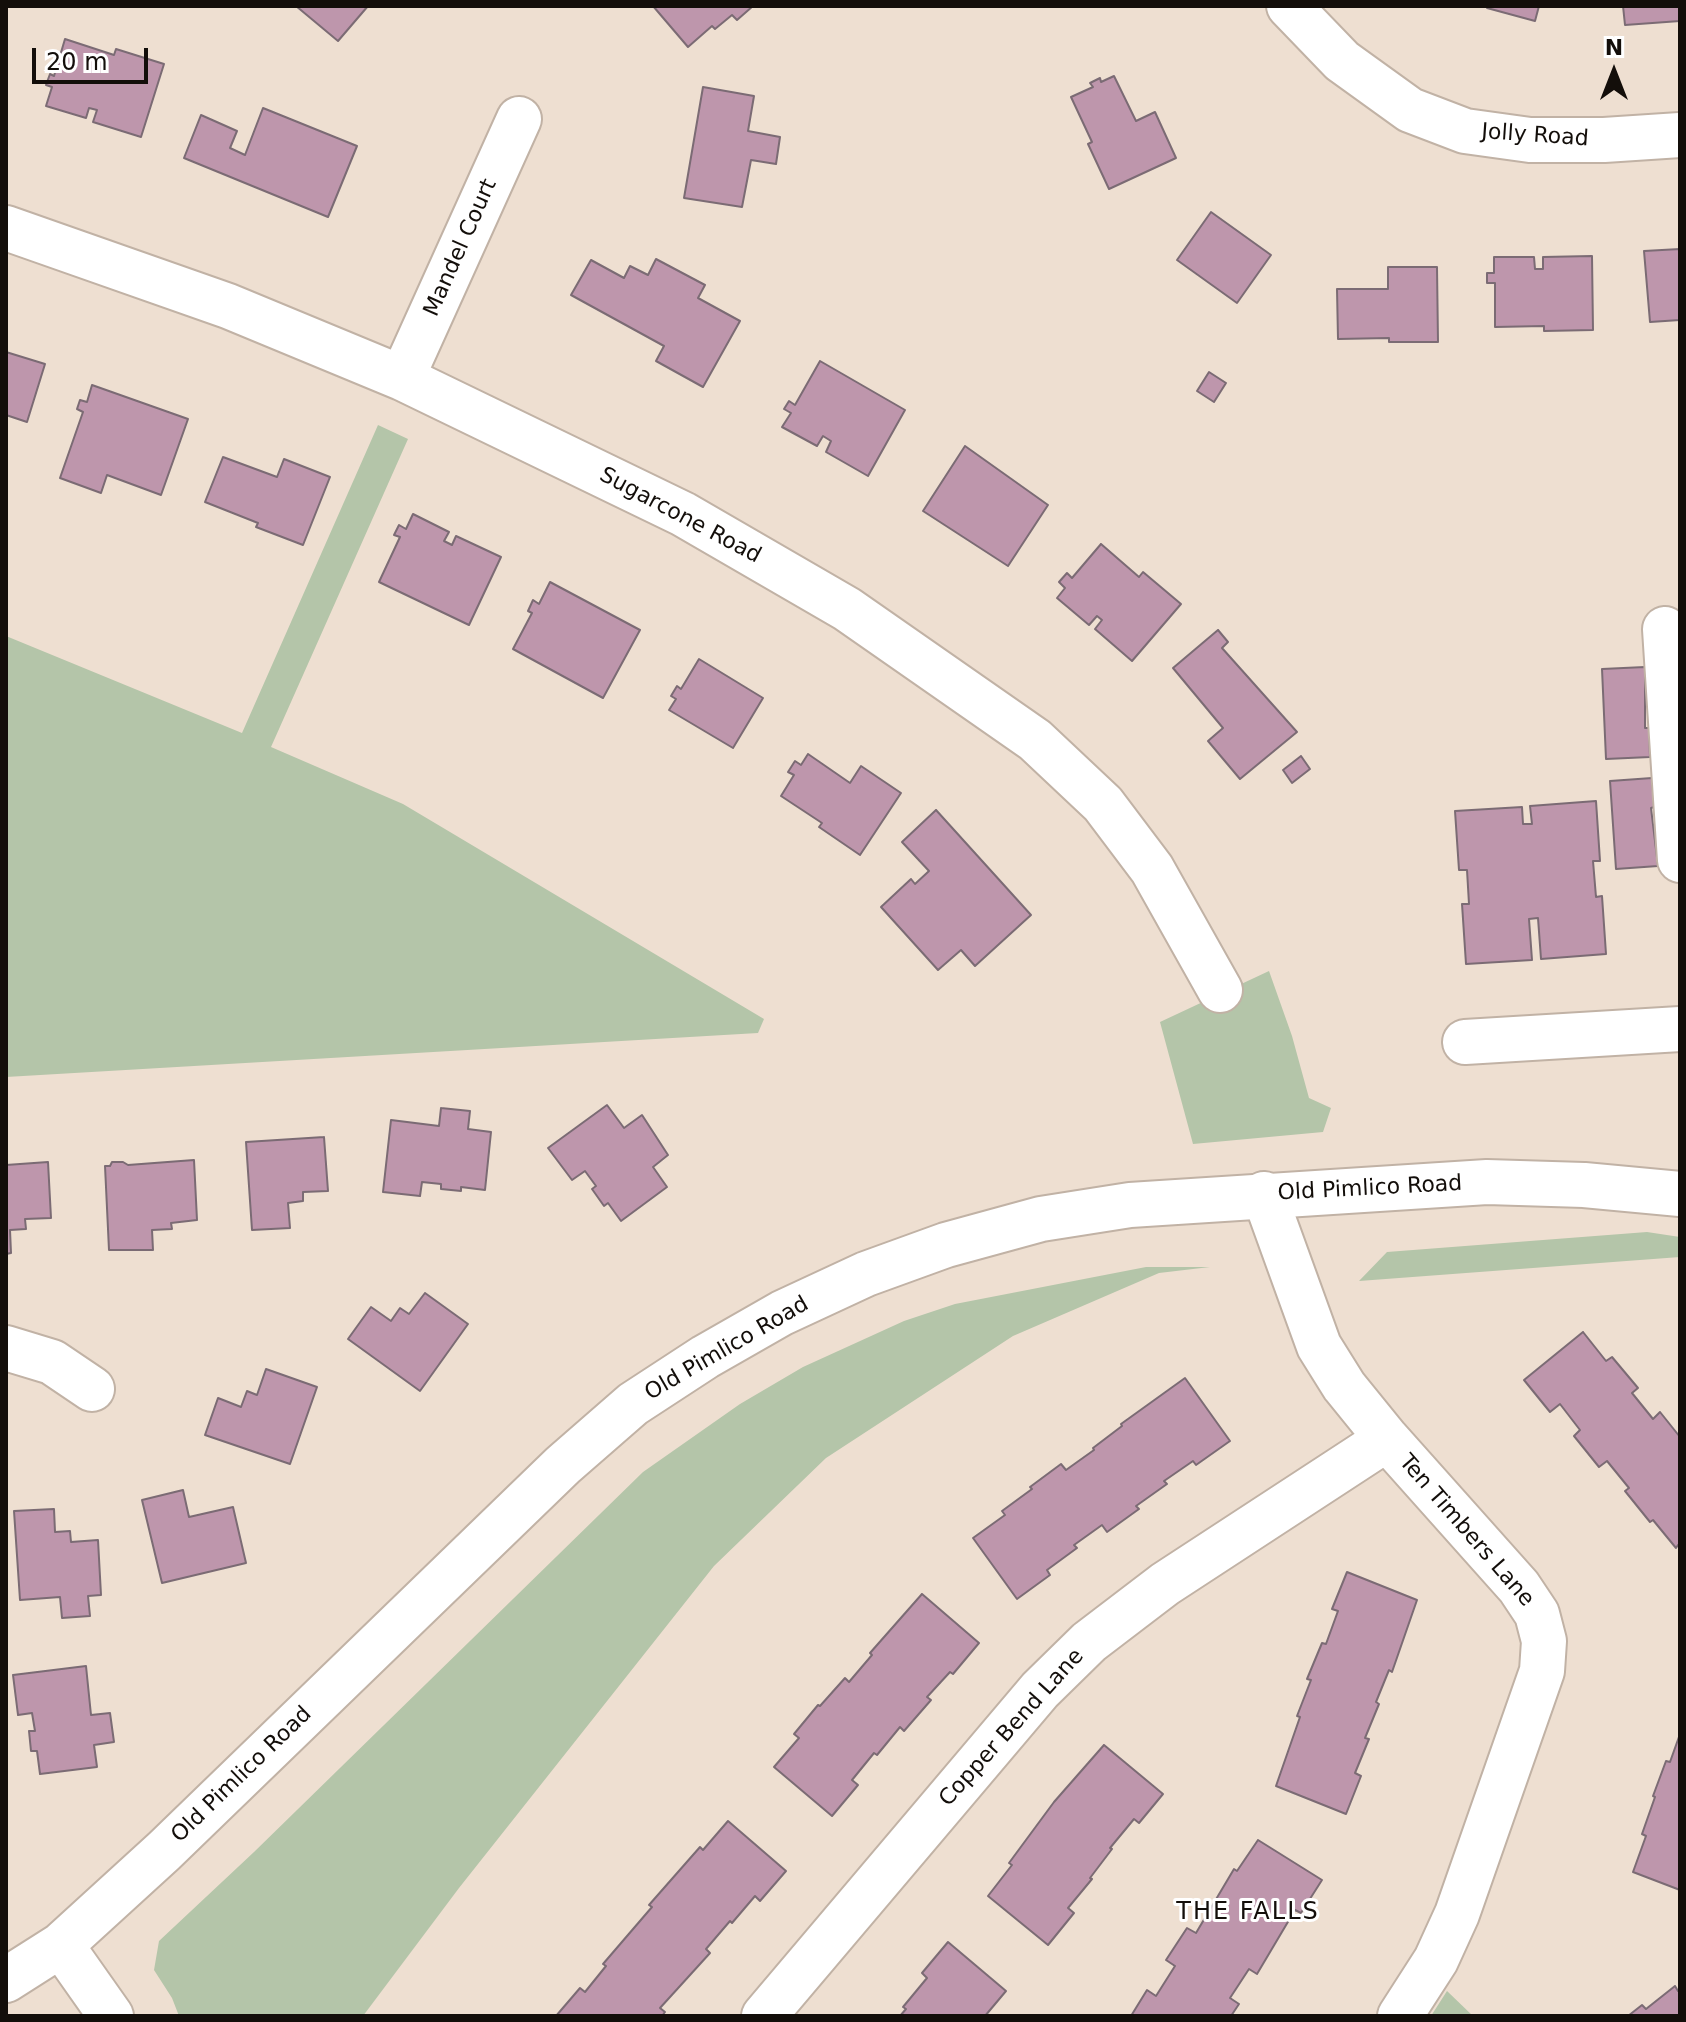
<!DOCTYPE html>
<html>
<head>
<meta charset="utf-8">
<style>
  body { margin:0 }
  #map { position:relative; width:1686px; height:2022px; overflow:hidden; background:#eedfd1; font-family:"DejaVu Sans",sans-serif }
  canvas { display:block }
  .frame { position:absolute; inset:0; border:8px solid #130e0a; pointer-events:none }
  .north { position:absolute; left:1574px; top:32px; width:80px; height:80px; -webkit-text-stroke:6px #fff; paint-order:stroke; rotate:0deg; font-size:22px; font-weight:700; line-height:32px; text-align:center; color:#130e0a }
  .north::after { content:''; display:block; margin:auto; width:28px; height:36px; background:#130e0a; clip-path:polygon(50% 0,100% 100%,50% 72%,0 100%) }
  .scale { position:absolute; left:32px; top:48px; width:116px; height:36px; box-sizing:border-box; border:4px solid #130e0a; border-top:0; padding-left:10px; font-size:24px; line-height:28px; white-space:nowrap; color:#130e0a; -webkit-text-stroke:6px #fff; paint-order:stroke }
</style>
</head>
<body>
<div id="map">
<canvas width="1686" height="2022"></canvas>
<div class="frame"></div>
<div class="north">N</div>
<div class="scale">20 m</div>
</div>
<script>
const context = document.querySelector('canvas').getContext('2d');
context.lineJoin = 'round';
function paint(path, color) { context.fillStyle = color; context.fill(path, 'evenodd'); }
const shape = rows => new Path2D(rows.map(r => 'M' + r).join(''));
function trace(path, color, width, dash) { context.strokeStyle = color; context.lineWidth = width; context.lineCap = dash ? 'butt' : 'round'; context.setLineDash(dash || []); context.stroke(path); }
function label(font, color, halo, rows, align = 'center') {
  context.font = font + ' "DejaVu Sans",sans-serif'; context.lineWidth = 6; context.setLineDash([]); context.textBaseline = 'middle'; context.strokeStyle = halo; context.fillStyle = color; for (const [text, x, y, turn = 0] of rows) {
    context.save(); context.translate(x, y); context.rotate((+turn || 0) * Math.PI / 180); context.textAlign = isNaN(turn) ? turn : align; if (halo) context.strokeText(text, 0, 0); context.fillText(text, 0, 0); context.restore();
  }
}
paint(shape([
  [378,425,408,439,271,747,403,804,764,1019,758,1033,6,1077,6,636,242,733],
  [1269,971,1292,1036,1309,1098,1331,1108,1323,1132,1193,1144,1160,1022],
  [1647,1232,1680,1237,1680,1257,1359,1281,1387,1252],
  [1146,1267,1210,1267,1159,1273,1013,1336,826,1458,714,1566,459,1888,363,2016,179,2016,172,1998,154,1970,159,1941,254,1852,643,1472,740,1404,803,1367,904,1321,955,1304],
  [1447,1991,1473,2016,1431,2016]
]), '#b4c5a9');
const building = shape([
  [296,6,368,6,338,41,296,6],
  [653,6,753,6,737,20,732,15,715,29,712,26,688,47,653,6],
  [1487,6,1539,6,1535,21,1487,8,1487,6],
  [1623,6,1680,6,1680,21,1625,25,1623,6],
  [65,39,114,55,116,49,164,64,141,137,93,122,97,110,89,108,86,118,46,106,52,87,46,85,50,74,54,76,65,39],
  [1114,76,1136,121,1155,112,1176,158,1109,189,1088,144,1092,142,1071,97,1093,87,1090,83,1100,78,1101,82,1114,76],
  [703,87,754,96,748,131,780,137,776,164,751,160,742,207,684,198,703,87],
  [263,108,357,146,328,217,184,158,201,115,237,131,230,148,245,155,263,108],
  [1211,212,1271,255,1237,303,1177,260,1211,212],
  [1680,249,1680,320,1650,322,1644,251,1680,249],
  [1592,256,1593,330,1544,331,1544,326,1495,327,1495,283,1487,283,1487,273,1494,273,1494,257,1534,257,1535,269,1543,269,1543,257,1592,256],
  [656,259,705,285,698,298,740,321,703,387,656,361,664,346,571,295,591,260,624,278,630,266,648,275,656,259],
  [1388,267,1437,267,1438,342,1389,342,1389,338,1338,339,1337,289,1388,289,1388,267],
  [6,352,45,364,27,422,6,415,6,352],
  [820,361,905,410,868,476,826,452,831,441,823,436,817,446,782,427,791,413,784,409,789,401,795,405,820,361],
  [1209,372,1226,383,1214,402,1197,391,1209,372],
  [92,385,188,419,161,495,107,475,101,493,60,478,83,412,77,409,80,400,87,402,92,385],
  [965,446,1048,505,1008,566,923,511,965,446],
  [223,457,277,477,284,459,330,477,303,545,256,527,258,523,205,502,223,457],
  [413,514,449,532,444,541,452,545,456,536,501,557,469,625,379,582,400,537,394,535,399,525,406,529,413,514],
  [1101,544,1139,577,1143,572,1181,604,1132,661,1095,629,1102,620,1097,616,1089,625,1057,598,1065,588,1059,582,1067,573,1072,578,1101,544],
  [550,582,640,630,603,698,513,649,532,613,528,611,533,600,539,604,550,582],
  [1218,630,1228,642,1222,648,1297,732,1240,779,1208,741,1223,728,1173,668,1218,630],
  [699,659,763,698,733,748,669,710,676,699,671,696,677,686,681,689,699,659],
  [1645,667,1645,728,1649,728,1650,757,1606,759,1602,669,1645,667],
  [808,754,850,783,861,766,901,793,860,855,819,827,822,823,781,796,794,775,788,772,795,761,801,765,808,754],
  [1301,756,1310,769,1292,783,1283,770,1301,756],
  [1652,778,1654,807,1651,808,1658,866,1616,869,1610,781,1652,778],
  [1596,801,1600,861,1593,861,1596,897,1602,896,1606,954,1541,959,1538,918,1529,919,1532,960,1466,964,1462,904,1469,904,1467,870,1459,870,1455,811,1522,807,1523,824,1532,824,1530,806,1596,801],
  [936,810,1031,915,975,966,961,950,938,970,881,907,911,879,915,884,929,871,902,842,936,810],
  [607,1105,624,1128,642,1115,668,1155,653,1167,667,1187,621,1221,608,1203,604,1206,592,1189,596,1186,585,1171,572,1180,548,1148,607,1105],
  [441,1108,470,1111,468,1129,491,1132,485,1190,461,1187,461,1191,441,1189,441,1184,422,1182,420,1196,383,1192,391,1120,439,1126,441,1108],
  [324,1137,328,1191,303,1192,303,1201,288,1203,290,1228,252,1230,246,1142,324,1137],
  [194,1160,197,1220,171,1223,172,1229,152,1230,153,1250,109,1250,105,1166,110,1166,112,1162,123,1162,128,1165,194,1160],
  [48,1162,51,1218,25,1219,26,1229,10,1230,11,1253,6,1254,6,1165,48,1162],
  [425,1293,468,1324,420,1391,348,1339,371,1307,391,1321,400,1308,409,1314,425,1293],
  [1583,1332,1606,1361,1612,1357,1638,1388,1632,1393,1653,1419,1660,1412,1680,1437,1680,1547,1678,1545,1676,1548,1653,1520,1650,1522,1625,1491,1629,1488,1607,1461,1599,1467,1574,1436,1580,1430,1560,1404,1550,1412,1524,1380,1583,1332],
  [266,1369,317,1387,290,1464,205,1435,218,1398,241,1407,247,1391,257,1395,266,1369],
  [1185,1378,1230,1441,1196,1465,1193,1461,1164,1481,1167,1484,1136,1506,1139,1509,1107,1532,1102,1525,1074,1545,1077,1548,1047,1570,1050,1575,1017,1599,973,1538,1005,1515,1002,1511,1032,1489,1030,1487,1061,1464,1066,1470,1094,1450,1093,1448,1122,1426,1121,1424,1185,1378],
  [183,1490,189,1517,233,1507,246,1563,162,1583,142,1500,183,1490],
  [54,1509,55,1532,70,1531,71,1542,98,1540,101,1595,88,1596,90,1616,62,1618,60,1597,20,1600,14,1511,54,1509],
  [1347,1572,1417,1600,1392,1672,1389,1670,1376,1702,1379,1704,1365,1738,1369,1739,1355,1773,1361,1776,1346,1814,1276,1786,1300,1717,1297,1716,1311,1680,1307,1679,1322,1643,1326,1644,1338,1611,1332,1609,1347,1572],
  [922,1594,979,1643,953,1674,950,1672,927,1697,931,1700,904,1731,900,1727,877,1755,874,1753,852,1780,858,1785,832,1816,774,1767,799,1738,794,1734,818,1705,820,1706,845,1678,849,1682,872,1655,870,1653,922,1594],
  [86,1666,91,1715,110,1713,114,1742,94,1745,97,1767,40,1774,37,1751,31,1751,29,1731,35,1731,32,1713,18,1715,13,1675,86,1666],
  [1680,1734,1680,1890,1633,1872,1646,1836,1642,1834,1655,1797,1653,1796,1666,1761,1670,1762,1680,1734],
  [1104,1745,1163,1794,1139,1823,1134,1819,1110,1848,1112,1849,1090,1878,1092,1879,1068,1908,1074,1913,1048,1945,988,1896,1012,1865,1009,1863,1054,1802,1104,1745],
  [728,1821,786,1871,760,1901,755,1896,732,1923,730,1921,706,1949,710,1953,660,2008,665,2012,662,2016,556,2016,580,1988,585,1992,606,1966,603,1964,652,1907,649,1905,700,1847,703,1850,728,1821],
  [1258,1840,1322,1880,1301,1913,1295,1910,1257,1974,1249,1969,1230,1998,1239,2004,1231,2016,1131,2016,1147,1990,1156,1996,1175,1966,1166,1960,1187,1928,1196,1933,1234,1869,1237,1871,1258,1840],
  [948,1942,1006,1991,985,2016,900,2016,906,2009,903,2007,927,1978,922,1973,948,1942],
  [1675,1986,1678,1991,1680,1990,1680,2016,1628,2016,1642,2005,1646,2009,1675,1986]
]);
paint(building, '#be96ac');
trace(building, '#7b6b74', 2);
const street = shape([
  [1289,6,1342,61,1410,110,1465,131,1530,140,1604,140,1680,135],
  [6,228,228,306,402,378,683,514,847,609,1035,740,1103,804,1152,869,1220,990],
  [402,378,519,119],
  [1665,629,1680,860],
  [1465,1042,1680,1029],
  [1264,1194,1319,1346,1344,1386,1387,1439,1519,1587,1537,1614,1544,1641,1542,1671,1457,1914,1436,1960,1400,2016],
  [6,1348,52,1362,92,1389],
  [764,2016,1040,1690,1089,1642,1165,1584,1387,1439]
]);
const secondary = shape([
  [61,1945,111,2016],
  [6,1980,61,1945,164,1851,563,1465,633,1404,705,1357,782,1313,866,1274,946,1245,1041,1219,1130,1205,1487,1182,1584,1185,1680,1194]
]);
trace(street, '#c1b2a5', 48);
trace(secondary, '#c1b2a5', 48);
trace(street, '#fff', 44);
trace(secondary, '#fff', 44);
label('22px', '#130e0a', '#fff', [
  ["Jolly Road",1535,136,4],
  ["Mandel Court",461,248,-66],
  ["Sugarcone Road",680,516,28],
  ["Old Pimlico Road",1370,1189,-3],
  ["Old Pimlico Road",727,1349,-30],
  ["Ten Timbers Lane",1466,1531,49],
  ["Copper Bend Lane",1012,1728,-48],
  ["Old Pimlico Road",242,1775,-44]
]);
context.letterSpacing = '2px';
label('24px', '#130e0a', '#fff', [
  ["THE FALLS",1248,1913]
]);
context.letterSpacing = '0px';
</script>
</body>
</html>
